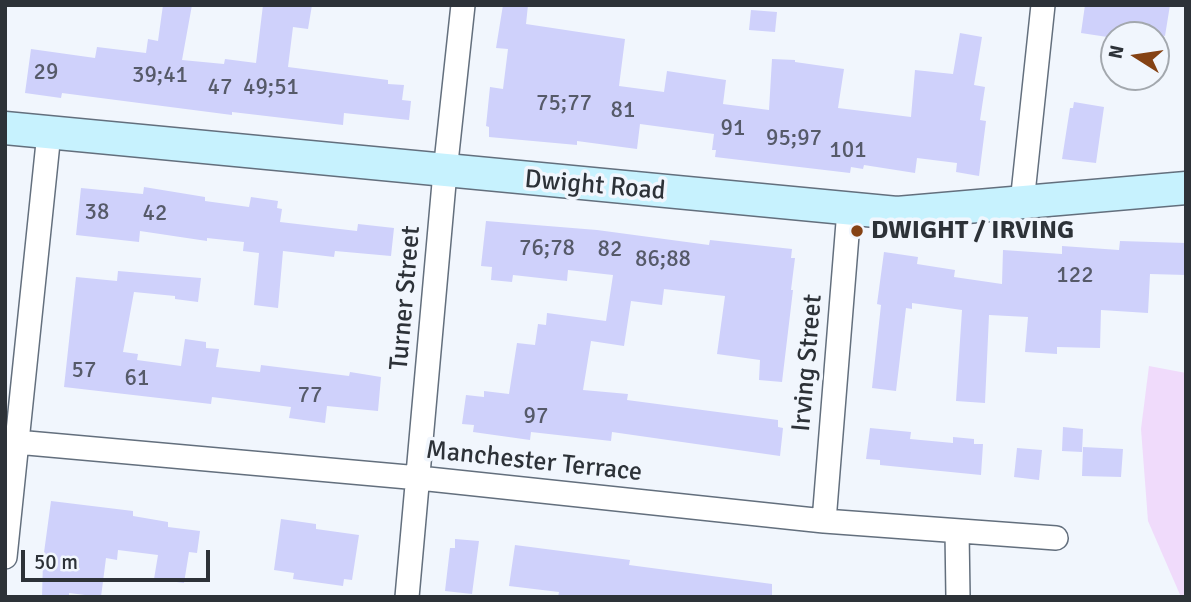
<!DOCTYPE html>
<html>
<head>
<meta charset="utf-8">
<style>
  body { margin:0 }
  #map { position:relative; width:1191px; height:602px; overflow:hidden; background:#f1f6fd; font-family:Signika,sans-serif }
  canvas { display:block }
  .frame { position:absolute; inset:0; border:7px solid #2d3238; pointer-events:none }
  .north { position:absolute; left:1100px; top:21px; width:70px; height:70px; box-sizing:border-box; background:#f1f6fd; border:2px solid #a3a8ae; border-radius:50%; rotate:282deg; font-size:19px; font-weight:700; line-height:28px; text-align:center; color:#2d3238 }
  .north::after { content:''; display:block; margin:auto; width:24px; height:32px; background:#854214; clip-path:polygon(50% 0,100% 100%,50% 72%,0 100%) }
  .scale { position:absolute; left:21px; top:550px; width:189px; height:32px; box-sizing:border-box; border:4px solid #2d3238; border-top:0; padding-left:9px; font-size:21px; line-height:24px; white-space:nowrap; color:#2d3238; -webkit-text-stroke:5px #f1f6fd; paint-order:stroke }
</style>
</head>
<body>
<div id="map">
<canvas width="1191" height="602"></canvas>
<div class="frame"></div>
<div class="north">N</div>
<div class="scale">50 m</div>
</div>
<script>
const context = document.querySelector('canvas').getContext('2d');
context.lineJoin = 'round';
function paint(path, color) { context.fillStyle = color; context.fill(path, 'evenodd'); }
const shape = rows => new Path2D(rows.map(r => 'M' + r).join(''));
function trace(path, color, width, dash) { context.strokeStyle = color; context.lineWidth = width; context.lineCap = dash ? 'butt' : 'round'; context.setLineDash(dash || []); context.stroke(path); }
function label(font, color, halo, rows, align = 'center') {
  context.font = font + ' Signika,sans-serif'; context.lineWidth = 7; context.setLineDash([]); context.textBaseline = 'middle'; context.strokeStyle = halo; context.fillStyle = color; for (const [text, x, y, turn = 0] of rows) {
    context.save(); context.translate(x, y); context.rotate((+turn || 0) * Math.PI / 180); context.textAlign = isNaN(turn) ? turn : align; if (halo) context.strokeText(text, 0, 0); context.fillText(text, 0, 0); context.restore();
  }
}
paint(shape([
  [1149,366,1186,373,1186,597,1181,597,1148,521,1141,429]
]), '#f0dbfb');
paint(shape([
  [163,5,192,5,182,60,224,64,225,59,256,63,263,5,312,5,308,29,293,27,288,67,388,80,388,84,404,85,402,100,411,101,409,120,344,113,343,125,232,112,232,115,62,93,61,98,25,93,31,49,95,58,97,47,146,53,148,39,158,41],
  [503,5,528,5,526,24,625,39,619,86,664,92,667,71,726,80,723,104,769,110,772,59,795,60,795,62,844,69,838,108,911,117,915,70,953,74,960,33,982,37,974,85,985,87,980,120,986,121,979,176,956,172,957,163,917,158,915,173,864,165,863,169,851,167,850,173,715,157,716,150,712,150,714,134,640,124,637,149,577,141,577,145,489,137,489,127,486,126,490,87,503,89,508,49,496,48],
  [1085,5,1170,5,1165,36,1123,29,1122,35,1114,35,1114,38,1081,33],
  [751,10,777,12,775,32,749,30],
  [1074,102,1104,107,1096,163,1062,159,1070,108,1073,108],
  [144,187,205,197,205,201,249,207,251,197,278,201,277,208,282,209,280,222,357,231,358,224,394,228,391,256,335,251,334,257,283,251,278,308,254,305,259,253,243,251,244,242,207,238,207,241,140,231,139,242,76,235,81,188,143,194],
  [486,221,597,230,709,245,710,240,792,249,791,258,795,258,791,290,793,290,782,382,759,380,760,360,717,354,725,296,664,289,662,305,631,301,624,346,591,341,583,390,628,394,627,400,778,420,778,427,783,428,780,456,612,432,611,441,531,432,530,440,473,432,474,425,462,424,466,395,484,397,484,391,509,394,517,343,535,345,538,324,546,325,547,313,606,321,612,282,613,275,568,270,567,281,513,275,512,282,491,280,492,267,481,266],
  [1120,241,1186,243,1186,275,1150,274,1148,313,1101,310,1100,348,1057,347,1057,354,1025,352,1028,317,989,315,985,403,956,401,962,310,912,303,912,309,906,308,896,391,872,388,881,305,877,304,884,252,918,257,917,264,955,270,954,277,1002,284,1003,250,1062,254,1062,246,1119,250],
  [118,271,201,278,198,302,175,299,175,296,134,292,123,352,138,354,137,360,181,366,185,339,206,342,206,348,219,349,216,367,260,372,261,365,349,376,350,372,381,377,378,411,327,406,325,423,289,418,291,407,212,397,211,404,64,387,76,277,117,281],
  [1063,427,1083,429,1082,452,1062,451],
  [870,428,911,432,910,439,953,443,953,437,974,439,974,444,983,444,981,475,880,465,880,460,866,459],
  [1083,447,1123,449,1121,477,1082,476],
  [1017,448,1042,450,1039,480,1014,477],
  [51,501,133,511,133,516,168,522,168,527,200,531,197,553,189,552,184,583,154,579,158,555,118,550,117,560,106,558,101,597,69,593,69,597,42,597,43,560],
  [281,519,316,524,316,529,359,535,352,580,344,579,343,586,293,579,294,573,274,570],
  [455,539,479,541,472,594,445,591,450,548,455,548],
  [515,545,630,560,629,565,772,584,772,597,558,597,559,592,509,586]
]), '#cfd1fb');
const street = shape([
  [1022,203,1043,5],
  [5,441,419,478,824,521,1056,538],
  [824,521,849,210],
  [957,531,958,597],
  [5,557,49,133],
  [407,597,445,172,463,5]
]);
const secondary = shape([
  [5,128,897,213,1186,188]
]);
trace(street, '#636f7d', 26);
trace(secondary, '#636f7d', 35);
trace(street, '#fff', 23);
trace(secondary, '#c7f2fe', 32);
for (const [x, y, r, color] of [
  [857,231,7,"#854214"]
]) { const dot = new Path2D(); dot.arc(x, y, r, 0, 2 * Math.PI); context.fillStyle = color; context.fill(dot); trace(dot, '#f1f6fd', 2.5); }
label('23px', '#565a69', null, [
  ["29",46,73],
  ["39;41",160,76],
  ["47",220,88],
  ["49;51",271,88],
  ["75;77",564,104],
  ["81",623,111],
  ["91",733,129],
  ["95;97",794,139],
  ["101",848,151],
  ["38",97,213],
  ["42",155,214],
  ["76;78",547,249],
  ["82",610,250],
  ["86;88",663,260],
  ["122",1075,276],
  ["57",84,371],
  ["61",137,379],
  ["77",310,396],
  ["97",536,417]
]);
label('26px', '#2d3238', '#f1f6fd', [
  ["Dwight Road",595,186,5],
  ["Turner Street",406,298,-85],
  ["Irving Street",808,363,-85],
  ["Manchester Terrace",534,462,6]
]);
label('bold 26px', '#2d3238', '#f1f6fd', [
  ["DWIGHT / IRVING",871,231]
], 'left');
</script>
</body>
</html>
